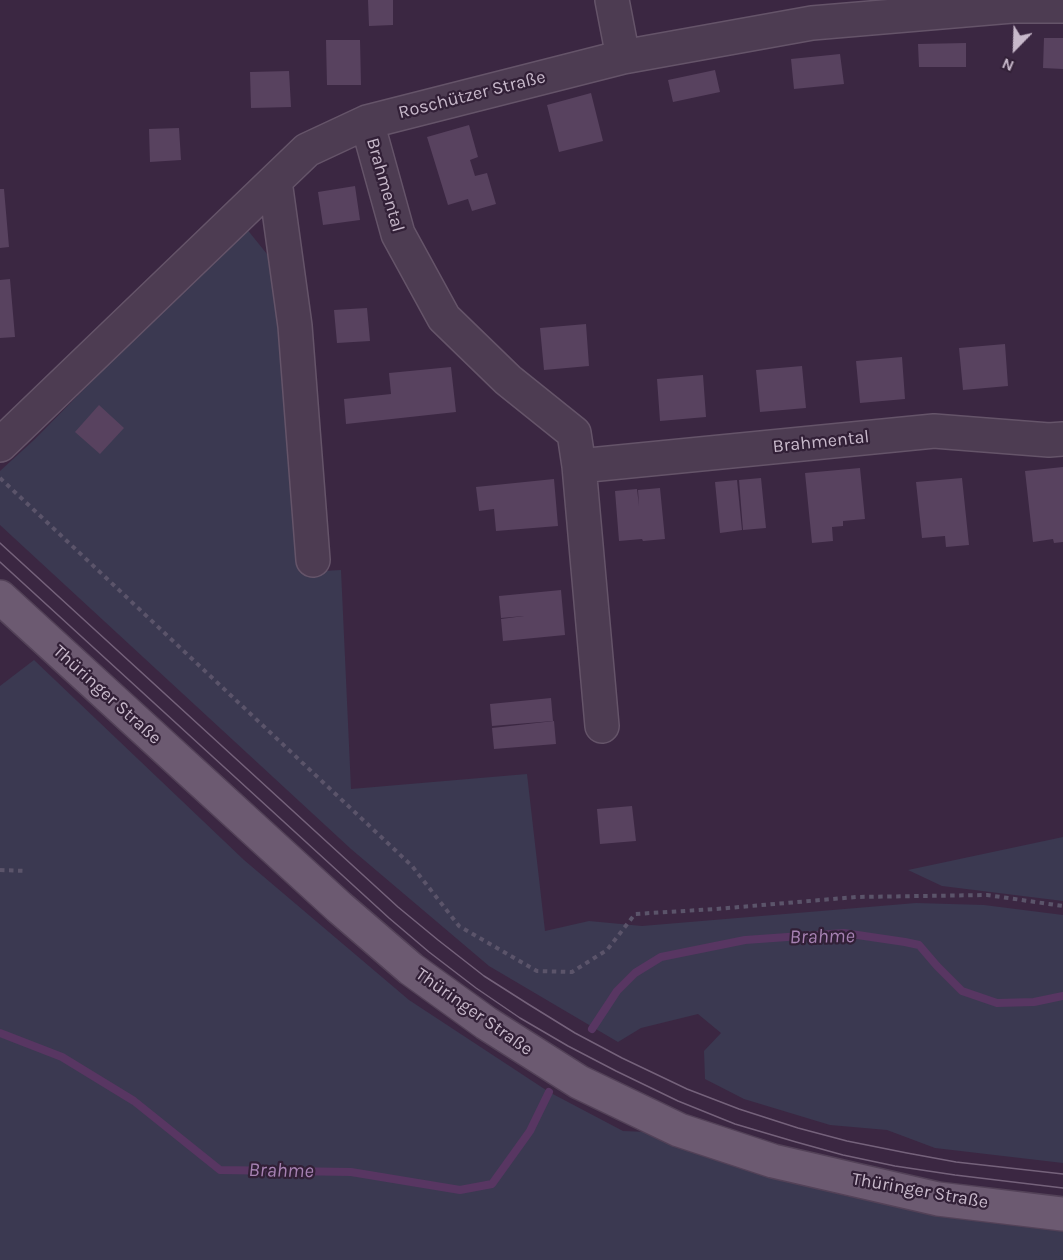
<!DOCTYPE html>
<html>
<head>
<meta charset="utf-8">
<style>
  body { margin:0 }
  #map { position:relative; width:1063px; height:1260px; overflow:hidden; background:#3b2742; font-family:Karla,sans-serif }
  canvas { display:block }
  .north { position:absolute; left:985px; top:18px; width:60px; height:60px; -webkit-text-stroke:4px #322037; paint-order:stroke; rotate:203deg; font-size:16px; font-weight:700; line-height:24px; text-align:center; color:#c8b9cb }
  .north::after { content:''; display:block; margin:auto; width:21px; height:27px; background:#c8b9cb; clip-path:polygon(50% 0,100% 100%,50% 72%,0 100%) }
</style>
</head>
<body>
<div id="map">
<canvas width="1063" height="1260"></canvas>
<div class="north">N</div>
</div>
<script>
const context = document.querySelector('canvas').getContext('2d');
context.lineJoin = 'round';
function paint(path, color) { context.fillStyle = color; context.fill(path, 'evenodd'); }
const shape = rows => new Path2D(rows.map(r => 'M' + r).join(''));
function trace(path, color, width, dash) { context.strokeStyle = color; context.lineWidth = width; context.lineCap = dash ? 'butt' : 'round'; context.setLineDash(dash || []); context.stroke(path); }
function label(font, color, halo, rows, align = 'center') {
  context.font = font + ' Karla,sans-serif'; context.lineWidth = 4.5; context.setLineDash([]); context.textBaseline = 'middle'; context.strokeStyle = halo; context.fillStyle = color; for (const [text, x, y, turn = 0] of rows) {
    context.save(); context.translate(x, y); context.rotate((+turn || 0) * Math.PI / 180); context.textAlign = isNaN(turn) ? turn : align; if (halo) context.strokeText(text, 0, 0); context.fillText(text, 0, 0); context.restore();
  }
}
paint(shape([
  [246,228,275,264,305,572,341,570,351,789,527,774,545,931,589,921,642,926,916,903,984,905,1063,915,1063,1163,935,1148,887,1130,830,1125,744,1099,705,1079,704,1051,721,1033,698,1014,641,1028,618,1042,489,966,351,849,0,525,0,471,35,439,153,319],
  [34,660,244,860,409,1000,549,1092,623,1131,648,1132,786,1180,846,1196,927,1210,1063,1228,1063,1260,0,1260,0,686],
  [1063,837,1063,901,942,886,908,870]
]), '#3b3951');
trace(shape([
  [592,1029,617,991,635,973,661,957,745,940,844,933,905,942,919,945,937,966,962,991,997,1003,1034,1002,1063,996],
  [0,1033,62,1057,134,1101,220,1170,351,1172,460,1190,492,1184,530,1131,549,1092]
]), '#583662', 8);
paint(shape([
  [368,0,393,0,393,25,369,26],
  [1044,38,1063,38,1063,69,1043,68],
  [326,40,360,40,361,85,327,85],
  [966,43,966,67,919,67,918,44],
  [840,54,844,84,794,89,791,59],
  [715,70,720,92,673,102,668,80],
  [289,71,291,107,251,108,250,72],
  [591,93,603,141,559,152,547,105],
  [469,125,478,157,470,160,475,176,487,173,496,204,472,211,468,199,448,205,427,137],
  [179,128,181,160,150,162,149,129],
  [355,186,360,220,323,225,318,192],
  [0,189,4,189,9,247,0,248],
  [10,279,15,337,0,338,0,280],
  [367,308,370,341,337,343,334,310],
  [586,324,589,366,544,370,540,328],
  [1005,344,1008,386,963,390,959,348],
  [902,357,905,399,860,403,856,361],
  [802,366,806,408,760,412,756,370],
  [451,367,456,412,346,424,344,399,391,394,389,373],
  [703,375,706,417,660,421,657,379],
  [99,405,124,428,100,454,75,432],
  [1063,467,1063,542,1054,543,1053,539,1033,542,1025,471],
  [860,468,865,519,843,521,843,526,832,527,833,541,812,543,805,473],
  [761,478,766,528,743,530,739,480],
  [962,478,969,545,946,547,945,536,922,538,916,482],
  [554,479,558,526,496,531,494,509,479,511,476,487],
  [737,480,742,530,720,533,715,482],
  [660,488,665,539,643,541,642,539,619,541,615,491,637,489,639,506,638,490],
  [561,590,565,635,503,641,501,619,524,616,501,618,499,596],
  [551,698,553,721,492,726,490,704],
  [554,721,556,744,494,749,492,728],
  [632,806,636,841,600,844,597,809]
]), '#58425f');
const minor = shape([
  [612,0,623,57],
  [367,122,398,234,444,318,508,380,574,433,579,466,602,726],
  [275,181,295,326,313,560],
  [0,445,307,150,367,122,623,57,812,23,1012,6,1063,6],
  [579,466,934,431,1049,440,1063,439]
]);
const major = shape([
  [0,597,339,907,411,969,486,1023,579,1082,679,1130,773,1161,938,1199,1063,1214]
]);
trace(minor, '#655469', 36);
trace(major, '#534258', 36);
trace(shape([
  [0,478,412,866,459,926,537,971,572,972,607,950,635,914,716,909,856,897,987,895,1063,906],
  [0,870,27,871]
]), '#5b546a', 4, [4.5, 4.5]);
trace(minor, '#4d3c52', 33);
trace(major, '#6c5a71', 33);
trace(shape([
  [0,543,398,907,438,940,484,976,528,1004,575,1033,622,1058,687,1089,739,1109,798,1128,847,1141,907,1153,956,1162,1063,1174],
  [0,562,389,918,429,952,476,988,520,1018,568,1046,616,1071,678,1101,735,1124,796,1142,843,1155,895,1166,955,1175,1063,1188]
]), '#75627b', 1.5);
label('18px', '#c8b9cb', '#322037', [
  ["Roschützer Straße",472,95,-14],
  ["Brahmental",385,185,74],
  ["Brahmental",821,442,-6],
  ["Thüringer Straße",107,695,42],
  ["Thüringer Straße",474,1012,35],
  ["Thüringer Straße",920,1191,10]
]);
label('italic 20px', '#a681b2', '#322037', [
  ["Brahme",822,937,-1],
  ["Brahme",281,1171,1]
]);
</script>
</body>
</html>
